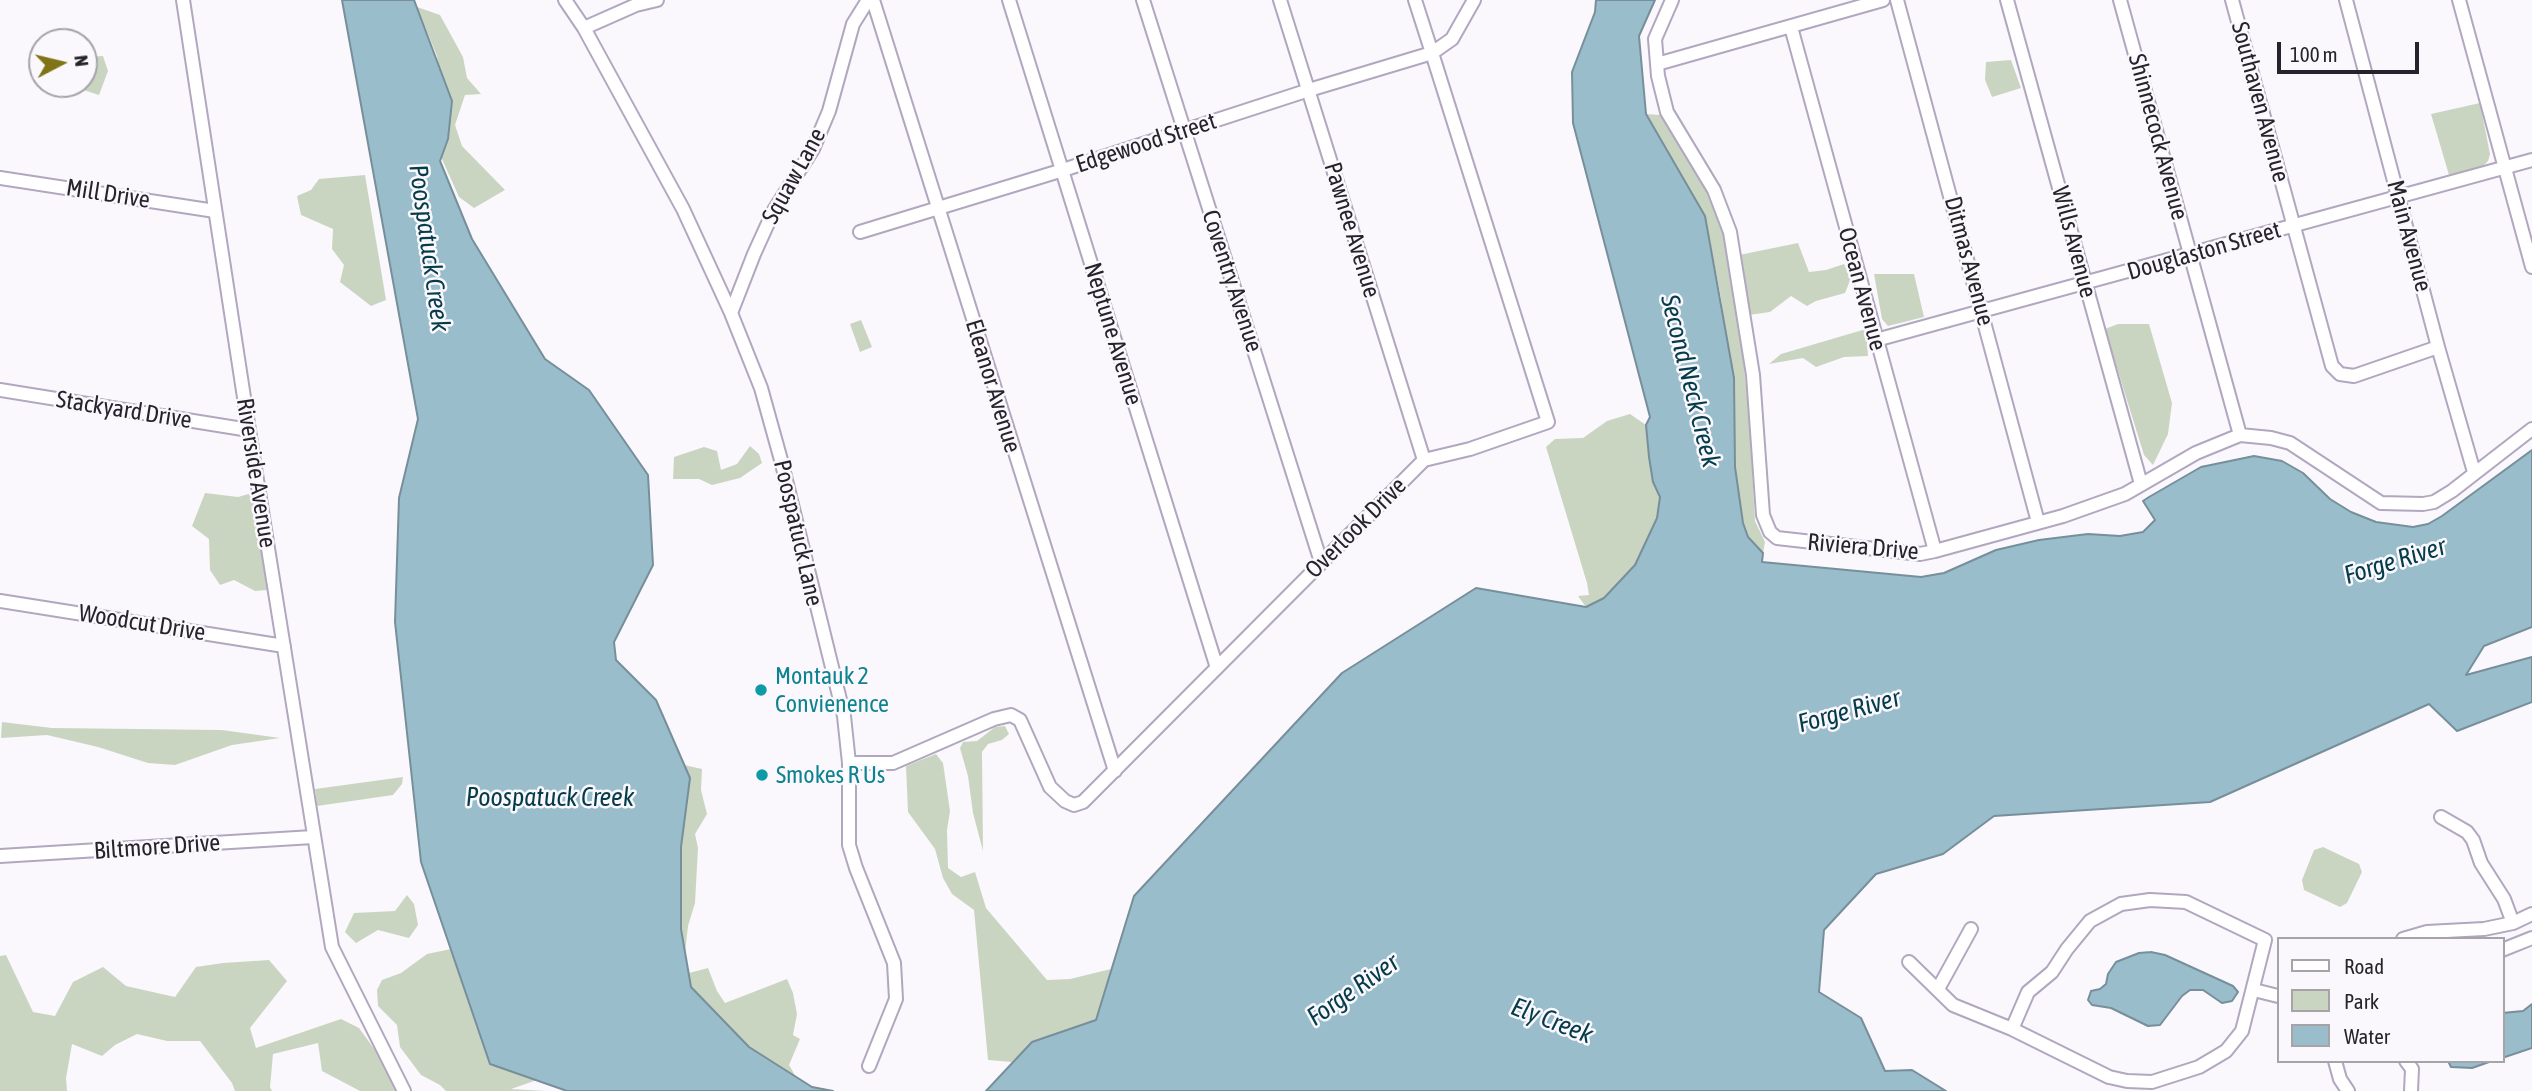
<!DOCTYPE html>
<html>
<head>
<meta charset="utf-8">
<style>
  body { margin:0 }
  #map { position:relative; width:2532px; height:1091px; overflow:hidden; background:#faf8fd; font-family:"Asap Condensed",sans-serif }
  canvas { display:block }
  .legend { position:absolute; left:2277px; top:937px; width:228px; height:126px; box-sizing:border-box; background:#faf8fd; border:2px solid #a6a3a9; margin:0; padding:9px 12px; list-style:none; font-size:21px; color:#27232c }
  .legend li { display:flex; align-items:center; gap:14px; height:35px }
  .legend b { width:35px; border:2px solid #a6a3a9 }
  .north { position:absolute; left:28px; top:28px; width:70px; height:70px; box-sizing:border-box; background:#faf8fd; border:2px solid #a6a3a9; border-radius:50%; rotate:83deg; font-size:19px; font-weight:700; line-height:28px; text-align:center; color:#27232c }
  .north::after { content:''; display:block; margin:auto; width:24px; height:32px; background:#817416; clip-path:polygon(50% 0,100% 100%,50% 72%,0 100%) }
  .scale { position:absolute; left:2277px; top:42px; width:142px; height:32px; box-sizing:border-box; border:4px solid #27232c; border-top:0; padding-left:9px; font-size:21px; line-height:24px; white-space:nowrap; color:#27232c; -webkit-text-stroke:5px #faf8fd; paint-order:stroke }
</style>
</head>
<body>
<div id="map">
<canvas width="2532" height="1091"></canvas>
<ul class="legend">
<li><b style="height:9px;background:#fff"></b>Road</li>
<li><b style="height:19px;background:#cad5c1"></b>Park</li>
<li><b style="height:19px;background:#99bdca"></b>Water</li>
</ul>
<div class="north">N</div>
<div class="scale">100 m</div>
</div>
<script>
const context = document.querySelector('canvas').getContext('2d');
context.lineJoin = 'round';
function paint(path, color) { context.fillStyle = color; context.fill(path, 'evenodd'); }
const shape = rows => new Path2D(rows.map(r => 'M' + r).join(''));
function trace(path, color, width, dash) { context.strokeStyle = color; context.lineWidth = width; context.lineCap = dash ? 'butt' : 'round'; context.setLineDash(dash || []); context.stroke(path); }
function label(font, color, halo, rows, align = 'center') {
  context.font = font + ' "Asap Condensed",sans-serif'; context.lineWidth = 5; context.setLineDash([]); context.textBaseline = 'middle'; context.strokeStyle = halo; context.fillStyle = color; for (const [text, x, y, turn = 0] of rows) {
    context.save(); context.translate(x, y); context.rotate((+turn || 0) * Math.PI / 180); context.textAlign = isNaN(turn) ? turn : align; if (halo) context.strokeText(text, 0, 0); context.fillText(text, 0, 0); context.restore();
  }
}
paint(shape([
  [417,7,440,15,463,57,467,78,481,94,465,95,455,125,462,146,505,190,474,208,459,197,441,157,448,139,437,56],
  [103,56,108,71,99,95,65,84,84,84,84,57],
  [2011,60,2021,88,1992,97,1985,80,1986,62],
  [2480,103,2490,154,2488,161,2482,167,2449,175,2431,114],
  [1646,114,1660,115,1710,194,1723,232,1740,328,1749,415,1755,521,1765,542,1763,553,1748,537,1743,523,1735,467,1726,340,1721,298,1705,216],
  [365,175,386,300,371,306,340,282,344,265,332,249,333,229,301,215,297,196,311,190,319,179],
  [1798,243,1809,272,1826,270,1844,264,1851,278,1845,293,1816,301,1807,306,1791,296,1770,312,1749,315,1739,255],
  [1874,274,1914,274,1924,317,1888,326,1882,319],
  [861,320,872,347,860,352,850,324],
  [2118,324,2149,324,2172,403,2168,434,2153,465,2144,455,2105,329],
  [1866,329,1868,356,1844,357,1816,367,1803,358,1769,364,1781,354],
  [1630,414,1646,425,1653,482,1660,497,1657,518,1635,565,1604,598,1586,607,1578,596,1589,595,1587,583,1546,447,1555,439,1583,438,1607,421],
  [750,446,759,454,762,463,740,478,712,485,699,479,673,479,674,457,704,447,717,451,721,470,737,464],
  [205,493,238,497,252,493,267,590,255,591,234,580,220,585,210,570,209,539,192,526],
  [2,722,52,728,222,730,280,738,232,745,175,765,148,763,98,747,47,735,1,738],
  [1005,726,1009,734,1002,740,988,744,982,752,983,851,973,813,968,776,960,748,963,742,977,741,995,727],
  [936,754,943,763,950,811,947,830,948,868,961,877,975,872,986,908,1047,980,1070,979,1111,969,1096,1020,1032,1042,1012,1062,988,1060,974,910,952,894,943,878,935,849,908,812,906,766],
  [684,765,702,769,701,790,707,814,695,834,698,848,695,903,688,926,685,953,681,929,681,847,690,778],
  [403,777,402,784,393,795,317,806,315,789],
  [2323,847,2359,864,2362,872,2347,903,2340,907,2304,890,2302,880,2314,850],
  [407,895,414,904,418,925,409,938,378,930,356,943,345,932,354,913,395,911],
  [451,949,490,1064,537,1080,511,1089,546,1091,446,1091,440,1085,421,1075,400,1047,397,1025,378,1006,377,990,382,980,401,973,427,954],
  [6,955,33,1012,55,1016,73,982,103,967,126,986,175,997,196,967,223,963,269,960,287,981,250,1028,256,1048,341,1019,359,1028,383,1061,396,1091,360,1091,322,1071,318,1043,273,1054,270,1087,272,1091,235,1091,232,1083,200,1041,167,1041,137,1034,115,1045,102,1056,72,1044,66,1078,67,1091,0,1091,0,956],
  [708,968,717,991,725,1003,787,979,793,993,797,1014,793,1035,800,1039,789,1065,796,1077,749,1047,691,987,689,973]
]), '#cad5c1');
const water = shape([
  [342,0,414,0,452,101,448,139,440,161,472,239,545,359,589,390,648,475,653,565,614,642,616,660,656,700,690,778,681,847,681,929,691,987,749,1047,812,1087,833,1091,567,1091,490,1064,421,862,395,622,399,498,418,419,342,0],
  [1596,0,1655,0,1639,36,1646,114,1705,216,1734,378,1735,467,1743,523,1748,537,1763,553,1762,562,1921,577,1944,573,1996,550,2039,540,2088,534,2120,536,2143,532,2155,520,2143,501,2149,497,2201,467,2254,456,2282,461,2303,473,2330,499,2351,512,2376,522,2413,527,2428,524,2442,516,2532,450,2532,627,2484,646,2466,675,2532,657,2532,702,2457,731,2429,704,2210,802,1994,816,1943,854,1876,874,1824,930,1819,992,1861,1018,1885,1071,1912,1070,1946,1091,986,1091,1032,1042,1096,1020,1134,896,1342,673,1476,588,1586,607,1604,598,1635,565,1657,518,1660,497,1653,482,1649,457,1646,425,1650,417,1573,123,1572,72,1595,12,1596,0],
  [2151,952,2165,955,2233,986,2238,992,2232,1001,2222,1003,2203,990,2190,990,2182,996,2160,1025,2148,1026,2111,1008,2092,1005,2088,1000,2091,991,2100,989,2106,984,2108,974,2116,962,2139,953,2151,952],
  [2532,1004,2532,1048,2502,1058,2502,1013,2523,1011,2532,1004],
  [2448,1061,2492,1061,2472,1068,2451,1067,2448,1061]
]);
paint(water, '#99bdca');
trace(water, '#778f9b', 2);
const minor = shape([
  [183,0,249,430,332,947,404,1091],
  [565,0,584,28,683,209,731,313,761,388,781,460,844,716,849,763,849,845,856,868,894,963,896,999,869,1066],
  [873,0,1115,771],
  [1009,0,1217,668],
  [1143,0,1321,562],
  [1280,0,1424,460],
  [1672,0,1655,39,1658,76,1667,112,1714,190,1730,232,1753,375,1763,515,1770,532,1777,538,1920,554,1935,551,2063,516,2125,494,2196,453,2240,435,2271,438,2290,443,2381,503,2423,504,2434,502,2452,491,2532,429],
  [1897,0,2038,522],
  [2007,0,2141,484],
  [2120,0,2240,435],
  [2232,0,2332,366,2340,374,2354,376,2438,347],
  [2346,0,2438,347,2474,472],
  [2459,0,2532,267],
  [1791,27,1935,551],
  [584,28,636,5,657,0],
  [1657,64,1883,0],
  [0,178,215,211],
  [860,232,1063,170,1309,90,1432,53,1415,0],
  [731,313,754,254,774,210,813,149,829,111,853,24,868,0],
  [1876,340,2532,160],
  [0,390,249,430],
  [0,601,284,646],
  [849,763,893,763,994,719,1011,715,1020,720,1050,787,1065,801,1074,805,1083,802,1424,460,1470,449,1548,422,1432,53,1452,39,1474,0],
  [2441,817,2467,832,2473,840,2481,863,2504,899,2513,923],
  [0,856,313,837],
  [2403,939,2427,932,2484,929,2513,923,2532,914],
  [2502,950,2532,938],
  [1909,962,1953,1005,2012,1029,2109,1077,2127,1081,2152,1082,2199,1067,2226,1051,2242,1031,2265,940,2186,902,2150,900,2121,904,2090,921,2067,949,2052,972,2028,992,2012,1029],
  [1938,989,1971,929],
  [2254,990,2278,996],
  [2335,1061,2340,1079,2348,1091],
  [2406,1061,2412,1069,2411,1091]
]);
trace(minor, '#b1a7bf', 16);
trace(minor, '#fff', 12);
for (const [x, y, r, color] of [
  [761,690,7,"#0f9aa8"],
  [762,775,7,"#0f9aa8"]
]) { const dot = new Path2D(); dot.arc(x, y, r, 0, 2 * Math.PI); context.fillStyle = color; context.fill(dot); trace(dot, '#faf8fd', 2.5); }
label('24px', '#27232c', '#faf8fd', [
  ["Southaven Avenue",2260,102,75],
  ["Shinnecock Avenue",2158,137,75],
  ["Edgewood Street",1146,143,-18],
  ["Squaw Lane",794,176,-61],
  ["Mill Drive",108,194,9],
  ["Pawnee Avenue",1352,230,73],
  ["Main Avenue",2409,236,75],
  ["Wills Avenue",2074,242,75],
  ["Douglaston Street",2204,251,-16],
  ["Ditmas Avenue",1969,261,75],
  ["Coventry Avenue",1232,281,72],
  ["Ocean Avenue",1862,289,75],
  ["Neptune Avenue",1113,334,73],
  ["Eleanor Avenue",993,386,73],
  ["Stackyard Drive",124,410,9],
  ["Riverside Avenue",256,473,81],
  ["Overlook Drive",1356,528,-45],
  ["Poospatuck Lane",798,533,77],
  ["Riviera Drive",1863,547,5],
  ["Woodcut Drive",142,623,9],
  ["Biltmore Drive",157,847,-4]
]);
label('24px', '#0d838f', '#faf8fd', [
  ["Montauk 2",775,676],
  ["Convienence",775,704],
  ["Smokes R Us",776,775]
], 'left');
label('italic 26px', '#043c4a', '#faf8fd', [
  ["Poospatuck Creek",429,248,82],
  ["Second Neck Creek",1690,381,76],
  ["Forge River",2395,561,-17],
  ["Forge River",1849,711,-15],
  ["Poospatuck Creek",550,798],
  ["Forge River",1353,990,-35],
  ["Ely Creek",1552,1021,21]
]);
</script>
</body>
</html>
